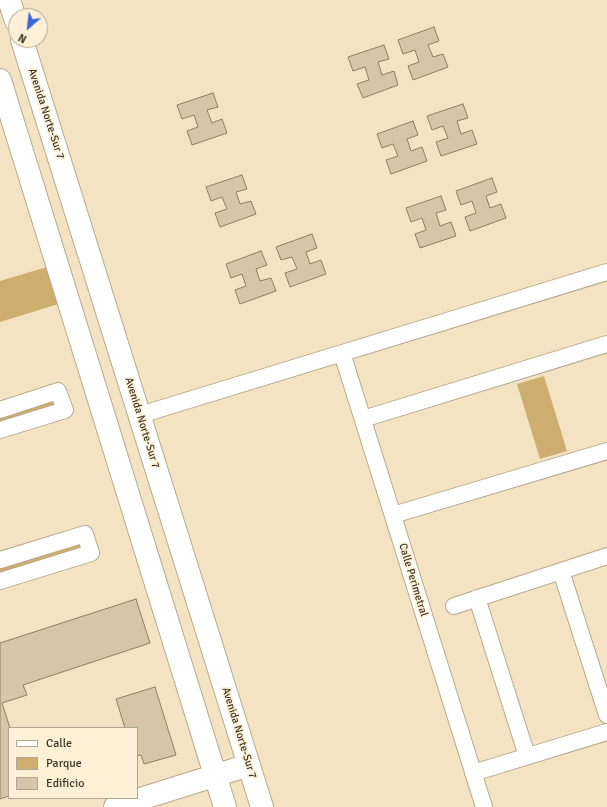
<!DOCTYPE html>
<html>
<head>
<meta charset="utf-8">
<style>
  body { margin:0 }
  #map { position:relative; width:607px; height:807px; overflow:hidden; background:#f3e3c3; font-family:Signika,sans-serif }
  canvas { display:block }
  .legend { position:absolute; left:8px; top:727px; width:130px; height:72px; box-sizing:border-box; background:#fef0d7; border:1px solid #b1a692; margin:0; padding:5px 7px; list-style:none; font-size:12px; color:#3d372a }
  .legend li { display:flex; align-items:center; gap:8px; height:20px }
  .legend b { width:20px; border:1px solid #b1a692 }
  .north { position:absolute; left:8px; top:8px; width:40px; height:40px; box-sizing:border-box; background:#fef0d7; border:1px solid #b1a692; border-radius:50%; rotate:208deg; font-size:11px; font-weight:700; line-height:16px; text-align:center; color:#3d372a }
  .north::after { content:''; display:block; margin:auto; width:14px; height:18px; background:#3867d7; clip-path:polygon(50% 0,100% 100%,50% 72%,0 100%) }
</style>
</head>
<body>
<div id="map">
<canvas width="607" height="807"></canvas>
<ul class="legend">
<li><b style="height:5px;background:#fff"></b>Calle</li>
<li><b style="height:11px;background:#ceae6e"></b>Parque</li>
<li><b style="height:11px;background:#d6c5a6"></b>Edificio</li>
</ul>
<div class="north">N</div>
</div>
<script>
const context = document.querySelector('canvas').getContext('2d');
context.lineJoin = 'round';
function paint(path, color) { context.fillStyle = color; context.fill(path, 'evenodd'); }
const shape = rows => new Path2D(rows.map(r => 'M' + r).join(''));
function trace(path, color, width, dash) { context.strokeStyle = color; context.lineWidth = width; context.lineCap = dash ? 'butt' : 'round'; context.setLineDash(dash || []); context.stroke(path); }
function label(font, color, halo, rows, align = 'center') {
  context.font = font + ' Signika,sans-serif'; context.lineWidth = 3.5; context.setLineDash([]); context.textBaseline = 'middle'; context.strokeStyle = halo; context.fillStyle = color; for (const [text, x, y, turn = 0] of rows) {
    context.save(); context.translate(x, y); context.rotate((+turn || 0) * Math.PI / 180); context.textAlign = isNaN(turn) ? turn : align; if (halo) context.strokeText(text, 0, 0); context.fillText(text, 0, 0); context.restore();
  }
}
paint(shape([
  [57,264,68,301,0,322,0,281],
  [544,376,567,451,540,459,517,384],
  [58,391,65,410,0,430,0,410],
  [85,534,91,553,0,581,0,560]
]), '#ceae6e');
const building = shape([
  [434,27,439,41,428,45,433,57,443,54,448,67,413,80,408,66,419,62,415,50,403,54,398,40,434,27],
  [384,45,389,59,378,62,382,75,394,71,398,85,363,98,357,84,369,80,365,67,353,71,348,57,384,45],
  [213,93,218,107,207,110,212,123,222,119,227,133,192,145,187,131,198,127,194,115,182,119,177,105,213,93],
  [463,104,468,118,457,121,461,134,472,130,477,144,441,156,436,142,448,138,443,126,432,130,427,116,463,104],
  [413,121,418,135,407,139,411,151,422,147,427,161,391,174,386,160,398,156,393,144,382,148,377,134,413,121],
  [242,175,247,189,236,192,240,204,251,201,256,214,220,227,215,213,227,209,222,197,211,201,206,187,242,175],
  [492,178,497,192,486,196,490,208,501,204,506,218,470,231,465,217,476,213,472,201,461,205,456,191,492,178],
  [441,196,446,210,436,213,440,226,451,222,456,236,420,248,415,234,426,230,422,218,411,222,406,208,441,196],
  [312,234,317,248,306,252,310,264,321,260,326,274,290,287,285,273,297,269,292,257,281,260,276,247,312,234],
  [261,251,267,265,256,269,260,281,271,278,276,291,240,304,235,290,246,286,242,274,231,278,226,264,261,251],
  [136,599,150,643,23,685,27,695,2,703,10,728,9,796,0,799,0,643,136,599],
  [155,687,176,755,144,764,141,755,137,756,137,728,125,728,116,699,155,687]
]);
paint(building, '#d6c5a6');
trace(building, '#8d7e61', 1);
const street = shape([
  [342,353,484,807],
  [0,410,58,391,65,410,0,430],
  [140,415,607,272],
  [363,419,607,344],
  [393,515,607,451],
  [0,560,85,534,91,553,0,581],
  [561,571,607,715],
  [477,598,527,756],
  [454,606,607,556],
  [473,773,607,732]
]);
const secondary = shape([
  [9,0,16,21],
  [22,40,262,807],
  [0,80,225,807],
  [115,807,249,765]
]);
trace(street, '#b8a88a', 18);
trace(secondary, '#b8a88a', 24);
trace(street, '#fff', 16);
trace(secondary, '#fff', 22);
label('11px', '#3d372a', '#fef0d7', [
  ["Avenida Norte-Sur 7",46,114,72],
  ["Avenida Norte-Sur 7",142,423,73],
  ["Calle Perimetral",413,580,73],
  ["Avenida Norte-Sur 7",239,733,73]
]);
</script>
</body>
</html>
